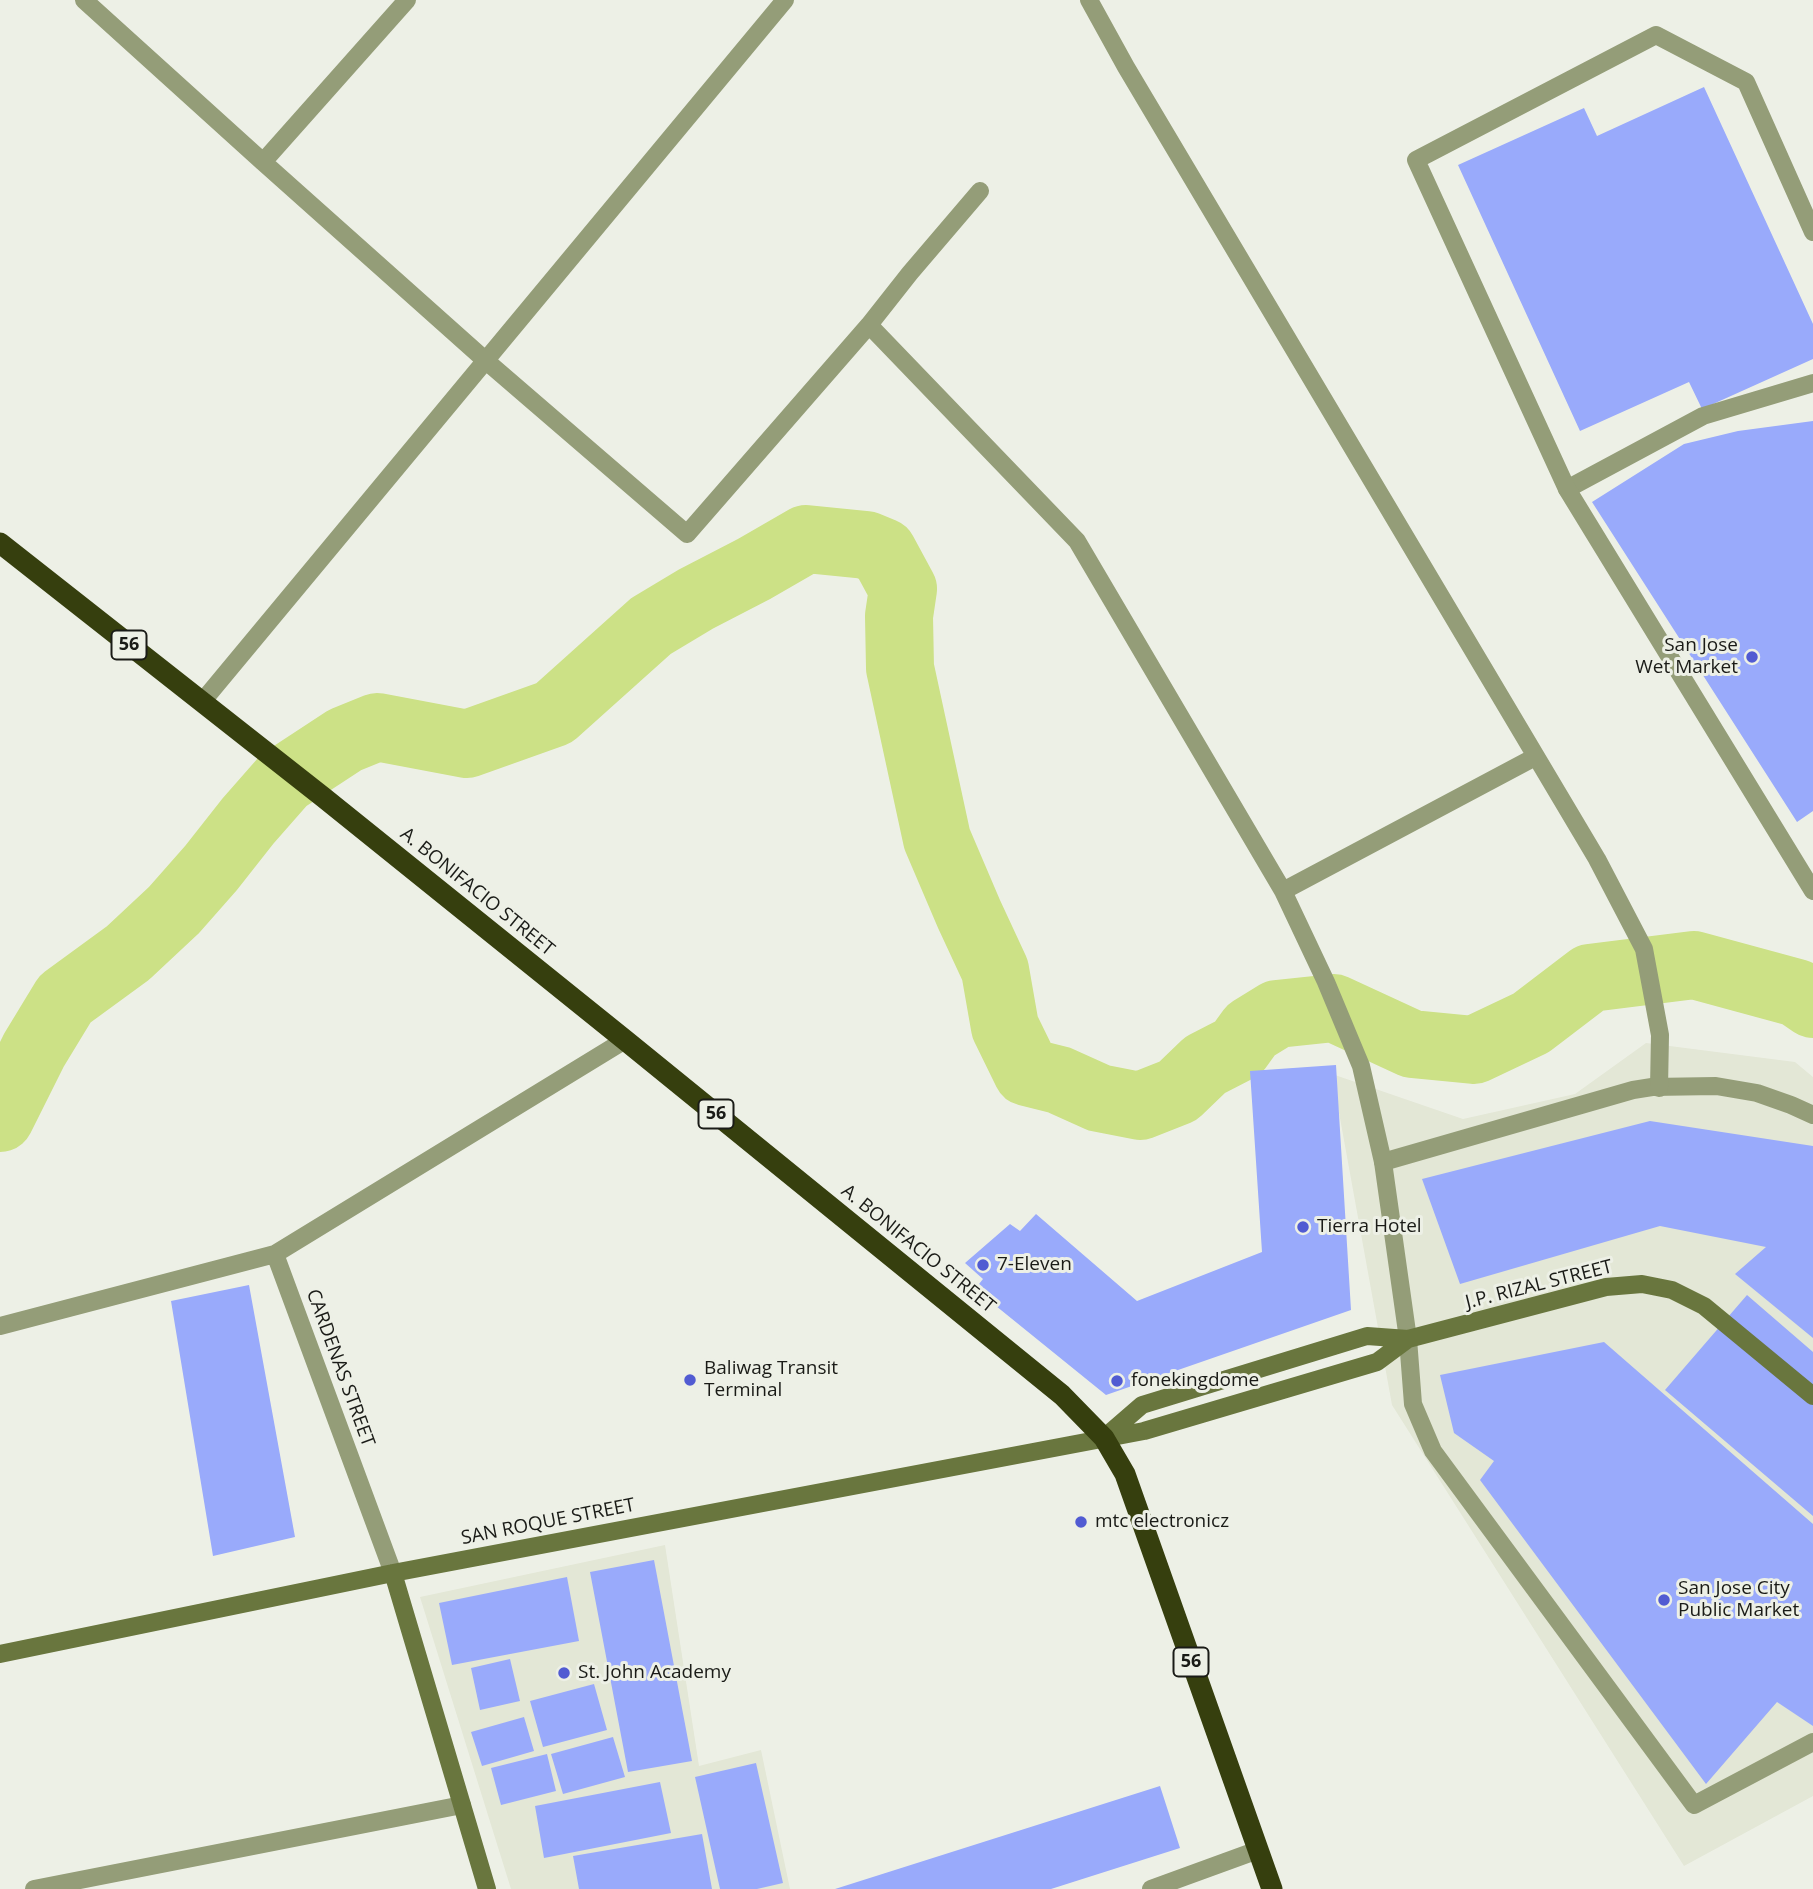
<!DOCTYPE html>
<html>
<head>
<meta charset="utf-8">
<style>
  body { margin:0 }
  canvas { display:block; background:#edf0e6 }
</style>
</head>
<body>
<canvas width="1813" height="1889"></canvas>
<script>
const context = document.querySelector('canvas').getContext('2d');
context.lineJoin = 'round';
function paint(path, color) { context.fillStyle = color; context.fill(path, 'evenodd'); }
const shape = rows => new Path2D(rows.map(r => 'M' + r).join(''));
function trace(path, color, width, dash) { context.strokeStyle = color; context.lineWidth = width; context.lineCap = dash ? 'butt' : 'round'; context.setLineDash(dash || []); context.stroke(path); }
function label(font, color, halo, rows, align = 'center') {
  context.font = font + ' "Open Sans",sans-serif'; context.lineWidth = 6; context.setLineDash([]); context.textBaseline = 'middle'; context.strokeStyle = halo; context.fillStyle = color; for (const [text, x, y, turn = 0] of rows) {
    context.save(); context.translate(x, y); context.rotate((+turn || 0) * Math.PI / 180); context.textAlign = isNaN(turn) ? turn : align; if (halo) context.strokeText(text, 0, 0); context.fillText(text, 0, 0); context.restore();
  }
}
paint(shape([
  [1646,1043,1795,1062,1813,1077,1813,1796,1684,1866,1392,1405,1332,1074,1463,1119,1575,1094],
  [665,1545,699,1766,761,1750,790,1889,511,1889,420,1597]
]), '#e3e7d6');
trace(shape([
  [0,1118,34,1050,65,999,128,953,174,910,211,868,248,821,284,780,345,740,377,727,467,744,554,713,651,626,696,599,754,569,806,539,866,545,883,552,903,589,899,616,900,668,937,839,969,914,995,970,1005,1027,1027,1072,1059,1080,1099,1098,1140,1106,1178,1091,1205,1065,1238,1048,1251,1030,1277,1014,1334,1008,1412,1044,1474,1050,1531,1023,1590,978,1694,965,1797,993,1813,1004]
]), '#cce186', 68);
paint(shape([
  [1704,87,1813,324,1813,359,1702,409,1689,382,1580,431,1458,165,1584,108,1597,136],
  [1813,421,1813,811,1797,822,1592,502,1684,444,1738,431],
  [1336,1065,1351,1310,1106,1395,975,1289,983,1279,965,1263,1010,1224,1020,1231,1036,1214,1137,1301,1262,1252,1250,1071],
  [1650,1121,1813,1146,1813,1338,1735,1274,1766,1247,1660,1226,1460,1284,1422,1179],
  [249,1285,295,1537,213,1556,171,1301],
  [1747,1295,1813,1352,1813,1516,1665,1390],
  [1604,1342,1813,1524,1813,1726,1777,1702,1706,1784,1480,1480,1494,1461,1454,1433,1440,1375],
  [654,1560,692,1761,628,1772,590,1572],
  [567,1577,579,1641,452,1665,439,1603],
  [510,1659,520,1701,480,1710,471,1668],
  [594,1684,607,1730,543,1747,530,1701],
  [524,1717,534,1751,482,1766,471,1732],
  [613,1737,625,1777,563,1794,551,1754],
  [547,1754,556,1791,501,1805,491,1768],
  [756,1763,783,1883,757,1889,720,1889,695,1777],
  [660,1782,671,1833,544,1858,535,1806],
  [1160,1786,1180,1848,1051,1889,835,1889],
  [702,1834,712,1889,579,1889,573,1856]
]), '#99aafb');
trace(shape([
  [1567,489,1703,416,1813,383],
  [1383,1162,1633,1090,1652,1087,1716,1086,1757,1093,1791,1105,1813,1115],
  [1151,1889,1258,1850]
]), '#949d78', 18);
trace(shape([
  [84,0,263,162],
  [407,0,263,162,485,360,687,534,869,325,910,273,980,191],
  [1089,0,1126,67,1597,859,1644,949,1660,1035,1659,1088],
  [1813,232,1746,82,1656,35,1416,160,1567,489,1813,891],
  [869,325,1077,541,1283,891,1326,982,1361,1066,1383,1162,1408,1339,1413,1404,1433,1451,1694,1805,1813,1742],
  [202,702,785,0],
  [1283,891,1535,757],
  [0,1326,275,1254],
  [393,1573,275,1254,625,1040],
  [34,1889,462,1805]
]), '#949d78', 18);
trace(shape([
  [1105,1437,1142,1405,1367,1336,1408,1339,1606,1287,1642,1284,1672,1290,1704,1306,1813,1396],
  [393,1573,487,1889],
  [0,1654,393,1573,1144,1431,1377,1362,1408,1339]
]), '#69763e', 18);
trace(shape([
  [0,543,323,797,625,1040,1062,1395,1104,1438,1125,1474,1272,1889]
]), '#363f0e', 21);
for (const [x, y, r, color] of [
  [1752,657,7,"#515bd2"],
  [1303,1227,7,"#515bd2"],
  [983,1265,7,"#515bd2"],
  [690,1380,7,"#515bd2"],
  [1117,1381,7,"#515bd2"],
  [1081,1522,7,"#515bd2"],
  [1664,1600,7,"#515bd2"],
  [564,1673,7,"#515bd2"]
]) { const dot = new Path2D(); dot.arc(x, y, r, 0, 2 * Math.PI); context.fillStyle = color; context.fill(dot); trace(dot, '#edf0e6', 2.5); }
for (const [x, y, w] of [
  [129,645,35],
  [716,1114,35],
  [1191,1662,35]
]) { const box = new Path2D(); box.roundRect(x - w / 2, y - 14.5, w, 29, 5); context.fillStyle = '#edf0e6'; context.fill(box); trace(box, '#1a1b17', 2); }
label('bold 18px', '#1a1b17', null, [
  ["56",129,645],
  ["56",716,1114],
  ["56",1191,1662]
]);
label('19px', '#1a1b17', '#edf0e6', [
  ["San Jose",1738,646,"right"],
  ["Wet Market",1738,668,"right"],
  ["Tierra Hotel",1317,1227],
  ["7-Eleven",997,1265],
  ["Baliwag Transit",704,1369],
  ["Terminal",704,1391],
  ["fonekingdome",1131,1381],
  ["mtc electronicz",1095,1522],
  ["San Jose City",1678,1589],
  ["Public Market",1678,1611],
  ["St. John Academy",578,1673]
], 'left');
label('19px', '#1a1b17', '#edf0e6', [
  ["A. BONIFACIO STREET",477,892,39],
  ["A. BONIFACIO STREET",918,1249,39],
  ["J.P. RIZAL STREET",1539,1285,-14],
  ["CARDENAS STREET",340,1368,70],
  ["SAN ROQUE STREET",548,1522,-11]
]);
</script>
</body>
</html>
